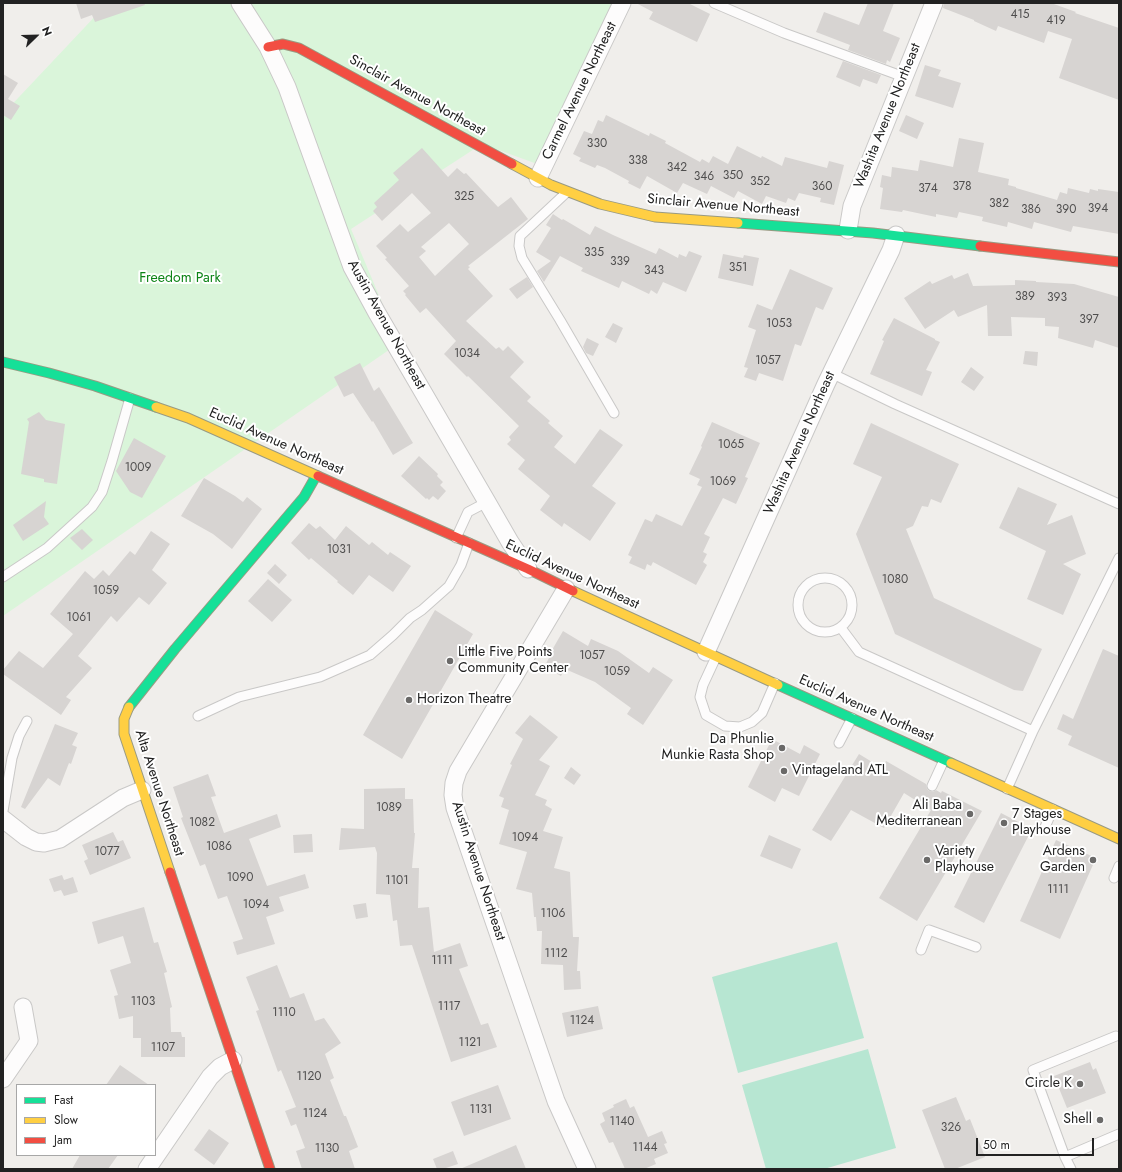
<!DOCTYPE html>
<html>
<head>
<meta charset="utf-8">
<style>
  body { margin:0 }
  #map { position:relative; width:1122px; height:1172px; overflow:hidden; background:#f0eeeb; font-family:Jost,sans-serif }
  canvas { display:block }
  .frame { position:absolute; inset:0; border:4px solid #222; pointer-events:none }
  .legend { position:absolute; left:16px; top:1084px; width:140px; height:72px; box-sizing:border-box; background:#fff; border:1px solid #a7a7a7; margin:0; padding:5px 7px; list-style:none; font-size:12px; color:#222 }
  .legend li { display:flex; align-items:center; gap:8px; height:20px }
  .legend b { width:20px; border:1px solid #a7a7a7 }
  .north { position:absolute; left:16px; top:16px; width:40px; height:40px; -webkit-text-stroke:3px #fff; paint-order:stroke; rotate:67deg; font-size:11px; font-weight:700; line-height:16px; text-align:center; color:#222 }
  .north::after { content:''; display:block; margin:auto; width:14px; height:18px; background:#222; clip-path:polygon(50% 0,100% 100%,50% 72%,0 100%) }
  .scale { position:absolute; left:976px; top:1138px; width:118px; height:18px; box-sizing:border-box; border:2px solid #222; border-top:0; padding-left:5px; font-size:12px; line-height:14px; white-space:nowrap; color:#222; -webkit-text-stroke:3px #fff; paint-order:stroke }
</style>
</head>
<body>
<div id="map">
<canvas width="1122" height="1172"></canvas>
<div class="frame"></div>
<ul class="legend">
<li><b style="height:5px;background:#16e098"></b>Fast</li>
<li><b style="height:5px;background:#ffcf43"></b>Slow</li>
<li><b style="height:5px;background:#f24e42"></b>Jam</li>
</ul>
<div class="north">N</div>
<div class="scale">50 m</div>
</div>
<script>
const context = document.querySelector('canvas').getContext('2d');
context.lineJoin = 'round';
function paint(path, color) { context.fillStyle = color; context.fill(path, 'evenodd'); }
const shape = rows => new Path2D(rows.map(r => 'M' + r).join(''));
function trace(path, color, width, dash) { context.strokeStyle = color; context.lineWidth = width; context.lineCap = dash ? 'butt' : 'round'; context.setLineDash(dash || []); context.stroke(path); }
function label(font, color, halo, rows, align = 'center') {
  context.font = font + ' Jost,sans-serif'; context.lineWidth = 4; context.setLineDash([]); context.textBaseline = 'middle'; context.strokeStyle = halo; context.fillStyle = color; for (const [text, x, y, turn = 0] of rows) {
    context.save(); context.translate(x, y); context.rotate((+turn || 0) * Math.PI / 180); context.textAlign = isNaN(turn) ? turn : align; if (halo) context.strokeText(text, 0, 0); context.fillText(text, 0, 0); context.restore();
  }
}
paint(shape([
  [132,3,623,3,540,165,482,144,351,229,399,343,3,616,3,114,101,10]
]), '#daf5da');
paint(shape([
  [837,942,864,1038,738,1073,712,977],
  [868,1049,896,1148,824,1169,766,1169,742,1085]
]), '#b7e6d2');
paint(shape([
  [76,3,144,3,145,5,95,22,92,15,81,19],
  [636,3,688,3,710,14,697,42,649,19,653,12],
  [868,3,894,3,883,31,900,38,890,62,887,60,886,64,848,50,850,45,816,32,824,12,859,25],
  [944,3,1051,3,1076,12,1075,13,1119,28,1119,100,1059,78,1072,39,1048,31,1044,43,998,26,996,31,974,21,974,20,943,8],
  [843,61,881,75,877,84,863,79,860,87,836,77],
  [925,65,941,70,938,76,961,83,953,108,915,96],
  [3,74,18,83,8,99,20,106,11,120,3,115],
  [606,115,649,136,650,133,666,141,665,143,700,162,702,159,709,163,713,156,728,164,737,146,761,158,762,156,782,166,785,157,827,168,829,161,844,165,834,205,820,202,821,198,799,193,795,201,788,198,786,203,766,196,762,204,738,191,734,198,711,186,707,194,683,183,677,193,647,176,640,189,628,183,629,181,605,168,597,165,595,168,579,161,581,158,573,154,584,131,592,134,598,120,603,122],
  [906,115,924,123,917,139,899,131],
  [959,138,984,143,978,172,1009,179,1008,185,1016,187,1016,188,1057,200,1060,192,1067,194,1068,188,1089,193,1090,189,1098,191,1098,189,1119,192,1119,234,1073,226,1071,232,1034,222,1032,229,1008,222,1007,227,982,221,983,217,959,212,957,218,936,214,936,217,903,210,902,212,880,209,883,188,880,187,882,175,891,177,892,167,918,171,920,160,953,167],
  [422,148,448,177,457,168,464,174,466,173,498,207,511,197,528,219,468,266,470,267,468,269,493,296,466,321,496,349,499,347,503,351,508,346,524,362,510,377,531,397,527,401,550,421,548,423,563,436,554,447,575,464,600,429,623,445,592,486,616,503,590,541,564,523,562,527,540,510,550,496,518,469,525,460,507,444,511,440,509,437,519,426,468,376,467,377,444,354,456,341,426,308,420,313,405,295,406,294,403,291,409,286,385,259,387,258,376,246,400,224,408,232,431,213,412,193,382,221,373,211,377,207,374,203,399,180,393,173],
  [449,223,469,244,435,276,419,257,426,251,421,247],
  [553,214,562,220,563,219,590,235,595,226,613,235,656,254,659,248,678,258,679,254,686,257,689,251,702,256,686,292,663,282,657,294,651,290,649,294,622,281,619,288,581,271,583,268,560,256,544,282,537,271,551,261,536,252,551,228,546,225],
  [723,254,743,258,744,255,759,258,753,286,718,278],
  [790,269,833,288,823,310,816,307,801,346,795,344,783,381,759,373,756,381,744,377,748,368,744,367,756,330,748,327,757,304,772,310],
  [968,273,973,286,1015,285,1015,280,1036,281,1036,282,1074,284,1119,297,1119,348,1095,340,1093,348,1058,338,1059,327,1045,326,1045,318,1011,317,1012,336,988,336,987,305,958,317,954,310,925,329,904,298,930,281,932,284,952,275,954,279],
  [527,277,533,287,517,299,509,289],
  [894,318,935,339,935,340,940,342,926,370,932,372,922,396,870,374,884,341,882,340],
  [613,323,623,328,616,343,605,337],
  [587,338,599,344,593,356,586,353,583,347],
  [1025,351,1038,352,1037,366,1023,364],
  [360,363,374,391,379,387,413,443,393,455,373,421,372,422,353,393,344,397,334,377],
  [971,367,984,377,974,391,961,382],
  [39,412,46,420,65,424,57,484,44,482,44,479,21,474,29,422,27,419],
  [712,422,760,443,745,477,748,478,736,504,723,498,704,534,710,537,703,552,707,554,703,562,707,565,696,585,653,562,651,566,647,564,645,570,629,563,632,557,628,555,645,519,652,522,656,514,682,526,702,487,697,485,700,479,689,474,702,447,701,446],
  [871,423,959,464,941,503,931,499,928,507,922,506,913,526,906,529,934,598,1042,649,1023,691,1014,690,895,634,856,534,882,477,853,464],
  [134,438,166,456,142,498,130,492,116,471],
  [419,456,438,474,437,476,443,482,440,485,446,491,438,500,433,496,429,500,427,498,426,499,401,476],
  [204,478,235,496,243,502,247,497,262,509,232,549,213,534,181,516],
  [1018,487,1057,504,1047,525,1072,515,1086,554,1063,564,1081,574,1063,615,1027,599,1046,551,999,528],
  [46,501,44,517,49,524,23,541,13,525],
  [309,523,316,529,320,526,335,540,346,526,369,545,372,542,388,555,390,552,411,566,393,592,369,575,353,595,337,582,338,581,311,558,309,560,291,543],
  [82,529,93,540,82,550,70,538],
  [151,531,170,544,152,570,167,583,149,605,139,597,117,622,111,616,78,656,92,668,66,697,71,700,61,715,3,674,3,670,19,651,43,668,73,634,50,614,85,571,94,579,103,570,109,576,130,551,135,555],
  [275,564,287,575,279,584,267,573],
  [268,579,292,600,272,622,248,601],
  [435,610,473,634,402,759,363,735],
  [563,631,588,646,591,639,618,651,649,673,653,667,673,680,643,725,627,714,631,708,595,682,565,669,561,676,544,667,549,658,548,657],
  [1103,649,1119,656,1119,768,1068,745,1072,736,1057,729,1063,714,1073,719],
  [530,715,558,737,539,760,550,766,535,795,547,800,545,805,552,809,543,831,563,837,554,868,570,872,573,937,579,937,577,971,580,971,581,989,564,990,563,965,541,964,542,931,537,931,536,917,534,917,532,893,516,889,527,852,499,844,509,810,501,807,504,798,499,796,512,765,510,764,523,739,515,733],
  [55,724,78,733,72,745,77,747,71,764,69,763,60,786,48,778,25,809,21,807],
  [772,739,800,754,804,745,820,754,799,796,782,788,775,802,748,787],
  [859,754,882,768,886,761,926,784,927,789,929,791,933,792,936,790,941,793,942,791,982,811,917,921,879,898,931,810,904,793,884,828,851,810,831,841,812,830],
  [571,767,581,775,574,785,564,778],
  [208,774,216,796,211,797,224,833,277,814,281,827,249,839,267,886,305,874,309,888,279,897,284,911,266,917,275,944,237,955,233,942,243,939,227,896,218,899,205,864,200,866,181,818,183,817,173,787],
  [405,788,405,799,413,799,414,833,415,833,412,868,419,868,418,908,429,907,434,952,460,943,468,966,459,969,481,1025,488,1023,497,1047,451,1062,412,945,400,946,397,920,393,921,390,895,376,894,377,853,375,847,339,850,341,828,364,829,364,789],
  [1001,813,1032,829,984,923,954,907],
  [113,832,118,842,123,840,131,858,90,875,84,861,88,859,82,845],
  [312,834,313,852,294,853,293,835],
  [769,835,801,849,792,869,760,856],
  [1056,840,1096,858,1060,939,1020,921],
  [62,875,64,880,73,877,78,892,64,896,61,890,54,892,49,879],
  [366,903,368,917,356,919,353,905],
  [144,907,154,943,158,942,167,972,164,973,172,1007,170,1008,171,1032,181,1032,182,1037,185,1037,185,1057,141,1057,141,1038,133,1038,133,1016,119,1019,114,996,118,995,110,970,131,963,123,936,98,944,92,922],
  [277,965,290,998,304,993,315,1021,324,1018,341,1043,325,1054,334,1078,330,1080,344,1116,346,1116,358,1147,349,1151,355,1169,302,1169,296,1151,305,1148,296,1124,291,1126,285,1111,296,1107,281,1070,278,1072,256,1011,259,1010,246,977],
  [598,1006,603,1029,567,1037,562,1013],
  [1090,1062,1093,1070,1096,1068,1106,1093,1067,1108,1054,1076],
  [120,1065,149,1085,106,1085],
  [498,1085,511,1119,464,1136,451,1102],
  [956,1097,966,1121,970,1119,985,1157,955,1169,945,1169,922,1110],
  [626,1099,630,1108,634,1106,648,1137,662,1131,667,1143,664,1144,668,1153,654,1159,656,1164,644,1169,625,1169,613,1142,609,1143,600,1124,605,1121,602,1113,614,1107,613,1105],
  [209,1129,229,1143,214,1165,194,1150],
  [516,1145,526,1169,460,1169],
  [453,1151,458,1164,443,1169,437,1169,433,1159],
  [80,1155,118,1155,108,1169,72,1169]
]), '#d7d4d2');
const lane = shape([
  [714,3,784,33,904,77],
  [567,192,520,236,519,246,522,258,560,320,614,413],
  [831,373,895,404,1119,504],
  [456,538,468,512,487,502],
  [3,577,47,548,92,507,102,492,112,461,130,398],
  '798 605a27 27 0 1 1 54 0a27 27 0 1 1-54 0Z',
  [841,628,859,652,1033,731],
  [716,657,703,685,700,697,706,715,725,726,740,727,752,722,762,713,775,683],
  [198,716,239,697,320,677,370,655,393,635,410,618,422,610,449,586,461,565,469,543],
  [839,743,852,718],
  [932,786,944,760],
  [1007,789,1033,731,1119,558],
  [3,811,12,758,19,736,27,721],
  [1045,827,1053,809],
  [1114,878,1119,866],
  [921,950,929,930,976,947],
  [1065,1157,1119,1134],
  [1071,1169,1065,1157,1033,1070,1116,1036]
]);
const street = shape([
  [240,3,268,47,287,87,352,267,377,313,487,502,510,542,528,569],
  [538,178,622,3],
  [848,230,852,206,934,3],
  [566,589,458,771,454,783,453,795,455,808,556,1101,587,1169],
  [706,652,826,384,891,250,896,235],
  [3,819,26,837,36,842,44,843,60,839,123,798,142,790],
  [3,1079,29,1041,23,1007],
  [147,1169,210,1077,220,1067,233,1060]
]);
const fast = shape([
  [738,223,873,233,980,246],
  [3,362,49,373,95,386,156,407],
  [778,685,951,763],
  [129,707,175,649,304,497,316,476]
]);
const slow = shape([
  [512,164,551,185,600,204,655,217,738,223],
  [156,407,188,418,318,476],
  [573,591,778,685],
  [129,707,124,719,124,734,170,872],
  [951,763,1119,839]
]);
const jam = shape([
  [268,47,283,44,299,48,512,164],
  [980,246,1119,262],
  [318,476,528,569,573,591],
  [170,872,270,1169]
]);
trace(lane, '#c9c8c7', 11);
trace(street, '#c9c8c7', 19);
trace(fast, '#999a82', 11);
trace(slow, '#999a82', 11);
trace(jam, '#999a82', 11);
trace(lane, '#fdfcfc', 9);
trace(street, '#fdfcfc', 17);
trace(fast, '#16e098', 9);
trace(slow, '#ffcf43', 9);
trace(jam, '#f24e42', 9);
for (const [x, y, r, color] of [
  [450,661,4,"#6a6968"],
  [409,700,4,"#6a6968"],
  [782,748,4,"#6a6968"],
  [784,771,4,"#6a6968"],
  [970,814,4,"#6a6968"],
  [1004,823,4,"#6a6968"],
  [927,860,4,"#6a6968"],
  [1093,860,4,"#6a6968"],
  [1080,1084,4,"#6a6968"],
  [1100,1120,4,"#6a6968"]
]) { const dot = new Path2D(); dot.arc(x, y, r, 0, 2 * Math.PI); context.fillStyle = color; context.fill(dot); trace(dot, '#fff', 1.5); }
label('12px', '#4f4e4e', null, [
  ["415",1020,15],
  ["419",1056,21],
  ["330",597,144],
  ["338",638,161],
  ["342",677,168],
  ["350",733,176],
  ["346",704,177],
  ["352",760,182],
  ["360",822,187],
  ["378",962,187],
  ["374",928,189],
  ["325",464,197],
  ["382",999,204],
  ["394",1098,209],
  ["386",1031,210],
  ["390",1066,210],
  ["335",594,253],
  ["339",620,262],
  ["351",738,268],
  ["343",654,271],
  ["389",1025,297],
  ["393",1057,298],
  ["397",1089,320],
  ["1053",779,324],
  ["1034",467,354],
  ["1057",768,361],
  ["1065",731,445],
  ["1009",138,468],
  ["1069",723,482],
  ["1031",339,550],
  ["1080",895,580],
  ["1059",106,591],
  ["1061",79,618],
  ["1057",592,656],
  ["1059",617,672],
  ["1089",389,808],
  ["1082",202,823],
  ["1094",525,838],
  ["1086",219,847],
  ["1077",107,852],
  ["1090",240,878],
  ["1101",397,881],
  ["1111",1058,890],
  ["1094",256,905],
  ["1106",553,914],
  ["1112",556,954],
  ["1111",442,961],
  ["1103",143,1002],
  ["1117",449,1007],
  ["1110",284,1013],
  ["1124",582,1021],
  ["1121",470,1043],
  ["1107",163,1048],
  ["1120",309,1077],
  ["1131",481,1110],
  ["1124",315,1114],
  ["1140",622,1122],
  ["326",951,1128],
  ["1144",645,1148],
  ["1130",327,1149]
]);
label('14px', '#222', '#fff', [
  ["Carmel Avenue Northeast",580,91,-64],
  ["Sinclair Avenue Northeast",417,96,29],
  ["Washita Avenue Northeast",888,116,-68],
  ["Sinclair Avenue Northeast",723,206,5],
  ["Austin Avenue Northeast",386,325,61],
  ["Euclid Avenue Northeast",276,442,24],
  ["Washita Avenue Northeast",800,443,-66],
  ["Euclid Avenue Northeast",572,575,25],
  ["Euclid Avenue Northeast",866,709,24],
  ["Alta Avenue Northeast",159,793,72],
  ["Austin Avenue Northeast",478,871,72]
]);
label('14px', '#0c8416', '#fff', [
  ["Freedom Park",180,279]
]);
label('14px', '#222', '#fff', [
  ["Little Five Points",458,653],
  ["Community Center",458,669],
  ["Horizon Theatre",417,700],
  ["Da Phunlie",774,740,"right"],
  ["Munkie Rasta Shop",774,756,"right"],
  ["Vintageland ATL",792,771],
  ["Ali Baba",962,806,"right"],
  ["Mediterranean",962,822,"right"],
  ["7 Stages",1012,815],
  ["Playhouse",1012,831],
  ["Variety",935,852],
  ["Playhouse",935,868],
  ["Ardens",1085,852,"right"],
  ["Garden",1085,868,"right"],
  ["Circle K",1072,1084,"right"],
  ["Shell",1092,1120,"right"]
], 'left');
</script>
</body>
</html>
